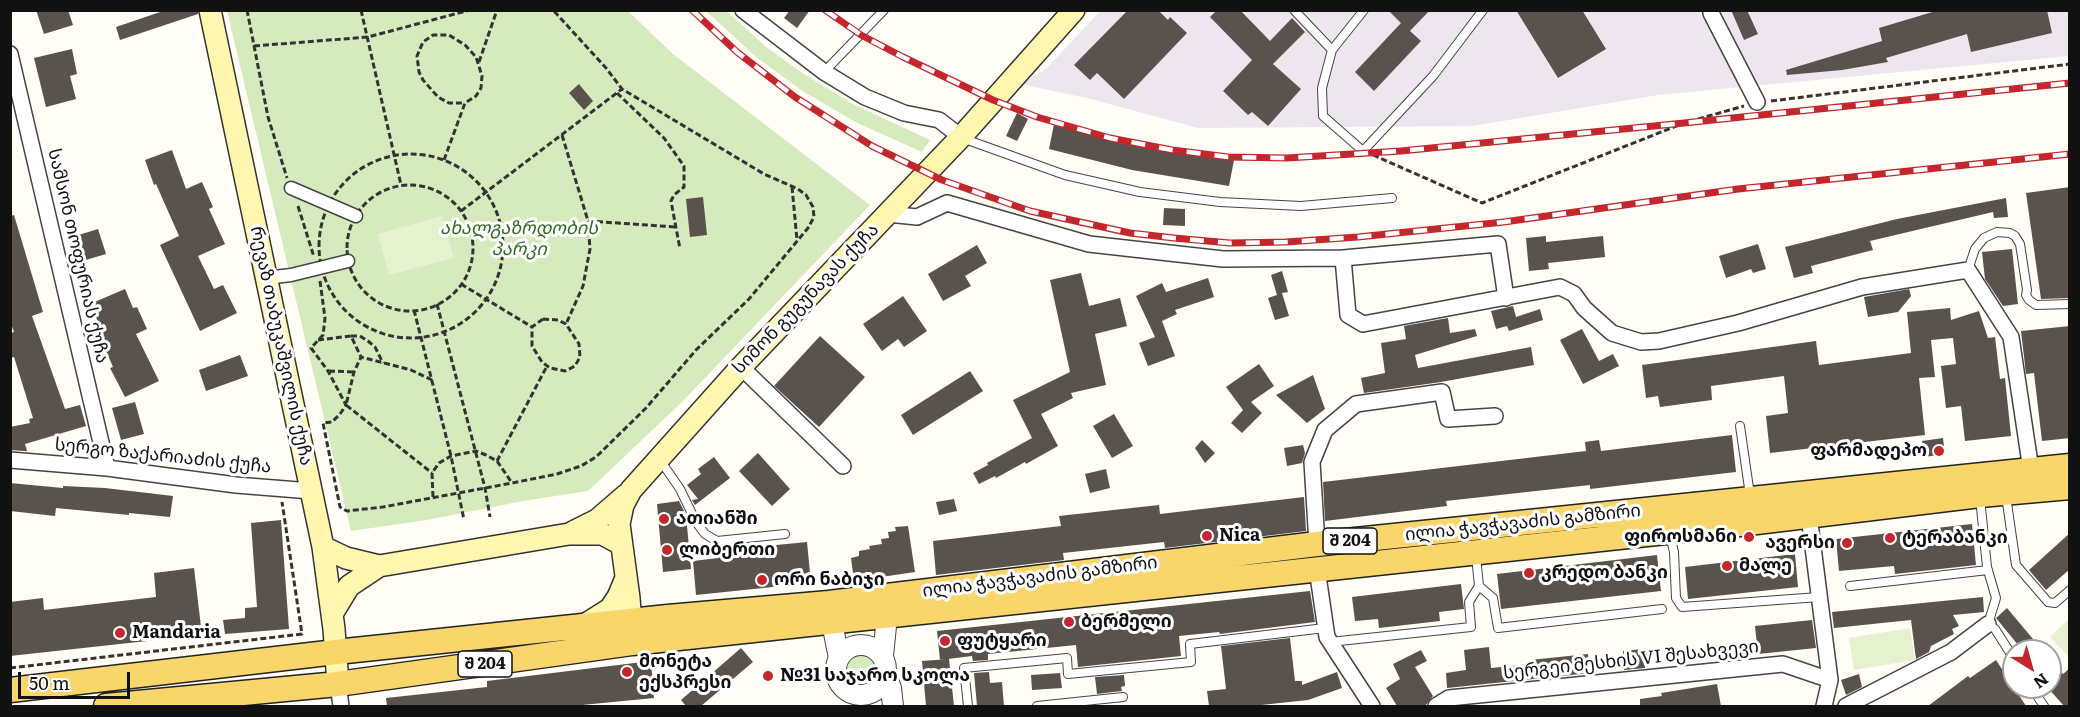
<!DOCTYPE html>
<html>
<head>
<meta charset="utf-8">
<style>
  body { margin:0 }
  #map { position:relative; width:2080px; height:717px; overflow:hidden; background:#fffdf5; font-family:Literata,serif }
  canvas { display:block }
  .frame { position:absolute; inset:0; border:12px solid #111; pointer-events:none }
  .north { position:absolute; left:2002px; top:639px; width:60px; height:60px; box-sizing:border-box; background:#fff; border:2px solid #a0a0a0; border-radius:50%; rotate:143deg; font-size:16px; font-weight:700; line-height:24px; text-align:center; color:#111 }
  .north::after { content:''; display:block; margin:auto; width:21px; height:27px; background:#c4262e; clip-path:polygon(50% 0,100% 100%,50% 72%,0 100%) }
  .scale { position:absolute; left:18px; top:672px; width:112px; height:27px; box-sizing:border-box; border:3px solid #111; border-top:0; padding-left:8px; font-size:18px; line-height:21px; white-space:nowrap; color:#111; -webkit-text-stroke:4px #fff; paint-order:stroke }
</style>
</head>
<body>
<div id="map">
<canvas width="2080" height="717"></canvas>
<div class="frame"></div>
<div class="north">N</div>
<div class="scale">50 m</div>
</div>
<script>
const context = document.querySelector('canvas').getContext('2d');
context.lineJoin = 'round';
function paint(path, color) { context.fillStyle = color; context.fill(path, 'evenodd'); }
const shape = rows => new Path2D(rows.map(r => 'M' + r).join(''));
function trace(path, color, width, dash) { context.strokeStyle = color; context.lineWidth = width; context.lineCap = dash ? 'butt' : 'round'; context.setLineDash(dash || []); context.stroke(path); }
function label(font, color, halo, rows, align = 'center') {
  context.font = font + ' Literata,"Noto Sans Georgian",serif'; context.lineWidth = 6; context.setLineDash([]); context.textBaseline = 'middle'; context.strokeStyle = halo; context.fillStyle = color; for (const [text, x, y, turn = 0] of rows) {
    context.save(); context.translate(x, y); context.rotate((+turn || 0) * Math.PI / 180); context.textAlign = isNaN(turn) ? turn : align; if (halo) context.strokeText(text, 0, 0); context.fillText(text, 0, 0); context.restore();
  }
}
paint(shape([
  [1100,11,2069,11,2069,56,1658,95,1473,126,1198,128,1091,99,1021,84,1047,68]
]), '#eee6ef');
paint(shape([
  [227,11,628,11,673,54,870,205,682,402,588,491,523,501,427,520,351,531],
  [706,11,727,11,765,46,801,72,853,104,930,140,922,152,855,122,801,90,756,57],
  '847 668a15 15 0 1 1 30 0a15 15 0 1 1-30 0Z'
]), '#d5ebbd');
paint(shape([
  [442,216,454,258,389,275,378,234],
  [2069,619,2070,656,2069,657,2050,637],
  [1910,628,1915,660,1854,670,1849,638]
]), '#e6f2cf');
paint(shape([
  [36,10,68,10,73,25,44,34],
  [166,10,198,10,198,14,120,40,116,27],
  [790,10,810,10,797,28,784,18],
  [1128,10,1158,10,1168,20,1170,17,1187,33,1124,99,1097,73,1090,80,1074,65],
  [1217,10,1240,10,1270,41,1292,18,1305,32,1273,64,1301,89,1268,126,1252,112,1248,115,1223,91,1252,60,1210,17],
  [1388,10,1430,10,1410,31,1421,41,1374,91,1355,72,1401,23],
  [1516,10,1582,10,1606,49,1558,78],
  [1731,10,1747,10,1758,34,1744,40],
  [1939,10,2047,10,2052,33,1971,52,1967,34,1886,58,1888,62,1842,70,1787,75,1786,70,1882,41,1879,28],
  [72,49,77,74,70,76,76,99,46,107,34,58],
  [579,84,593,101,584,110,569,93],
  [1017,113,1028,119,1017,141,1006,136],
  [1054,124,1136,146,1234,160,1229,186,1132,170,1049,149],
  [172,150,186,189,202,182,213,207,209,209,225,244,198,256,214,289,223,285,237,313,200,331,160,245,179,236,156,184,154,185,145,160],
  [2070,187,2070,298,2041,299,2026,193],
  [703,197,707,235,690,237,686,199],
  [2006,198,2008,217,1994,218,1993,212,1870,241,1873,250,1811,266,1813,273,1794,278,1785,247,1897,219],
  [1164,208,1185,209,1185,226,1163,225],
  [14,215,43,312,32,316,65,409,80,405,86,426,25,444,27,451,24,451,10,450,10,427,30,423,29,419,33,418,14,357,10,358,10,333,14,332,10,321,10,216],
  [98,229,106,254,79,262,72,237],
  [1546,236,1546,242,1603,236,1605,257,1548,263,1549,269,1529,271,1526,238],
  [1758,244,1766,269,1753,273,1751,269,1726,278,1719,256],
  [977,245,987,263,965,276,971,286,943,301,928,274],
  [2012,249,2018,304,2003,306,1985,279,1982,252],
  [1282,271,1288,292,1282,293,1289,316,1275,320,1268,298,1277,295,1271,275],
  [1081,273,1089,306,1120,298,1127,326,1095,334,1106,385,1071,393,1073,398,1041,414,1058,446,1026,464,1025,462,996,478,995,476,979,484,973,473,988,465,987,463,1032,438,1013,400,1070,372,1050,280],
  [1208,278,1214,297,1175,310,1177,314,1162,321,1175,356,1148,366,1139,343,1155,337,1136,296,1162,283,1166,292],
  [125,289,133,308,137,307,147,329,136,334,159,381,125,397,110,368,113,367,95,325,99,324,90,304],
  [1909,289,1911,296,1898,312,1868,317,1864,297],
  [903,296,927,331,904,347,898,339,882,351,863,324],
  [1513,306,1516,317,1540,309,1543,320,1509,331,1507,326,1496,329,1491,311],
  [1950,308,1951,320,1979,311,1988,338,1995,337,2000,379,2005,378,2011,436,1965,441,1961,406,1946,408,1941,366,1956,364,1953,338,1931,340,1935,377,1919,378,1925,435,1770,453,1766,416,1788,413,1784,376,1711,386,1712,400,1660,407,1658,396,1646,398,1642,365,1816,341,1819,365,1911,353,1907,312],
  [1448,318,1450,333,1475,329,1477,336,1415,355,1418,368,1531,347,1534,365,1441,382,1364,393,1361,378,1385,373,1381,343,1406,339,1404,326],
  [2070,326,2070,438,2042,441,2034,373,2026,374,2021,331],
  [1582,329,1599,361,1613,354,1619,366,1583,384,1560,340],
  [820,336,865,377,819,427,774,386],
  [240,355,248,376,206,391,199,370],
  [1259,364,1274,386,1251,402,1262,413,1242,433,1231,423,1243,410,1226,387],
  [970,371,983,391,913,435,901,415],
  [1313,375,1325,409,1307,423,1276,395],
  [135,402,144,434,121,440,112,408],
  [1114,414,1133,446,1112,458,1093,426],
  [1732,435,1736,472,1590,489,1590,485,1446,501,1447,506,1325,521,1323,482,1586,451,1585,442,1599,440,1601,451],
  [1943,438,1945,454,1924,457,1922,441],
  [1202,440,1215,453,1205,463,1195,448],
  [1303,445,1305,453,1302,463,1287,466,1284,448],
  [758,453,790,489,772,506,739,471],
  [714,457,730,478,695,505,692,500,698,499,687,485,701,474,698,469],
  [1106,469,1110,488,1090,493,1085,474],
  [10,483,63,488,63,486,105,488,173,496,170,517,129,513,129,515,56,508,55,516,10,511],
  [1304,497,1306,531,1165,548,1164,542,1063,553,1064,560,936,575,933,541,1061,526,1059,516,1159,505,1160,514],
  [954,499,957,511,939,515,936,502],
  [679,501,686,515,691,569,663,572,657,504],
  [281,520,289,629,225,634,223,620,245,618,245,608,257,607,251,523],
  [1972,524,1976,565,1895,574,1894,566,1839,571,1836,539],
  [908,526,915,572,854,581,851,558,859,556,859,551,870,549,869,546,882,544,881,539,889,538,888,532,896,531,895,527],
  [2070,533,2070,569,2046,590,2029,570],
  [807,542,811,583,696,595,693,561,718,558,717,549,731,547,732,557,766,553,766,546],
  [1795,554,1798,587,1688,599,1685,567],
  [1657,555,1661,591,1501,609,1497,574],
  [194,568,202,635,10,656,10,602,43,598,44,610,156,597,154,573],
  [1461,584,1464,609,1439,612,1440,621,1379,628,1378,619,1355,621,1352,597],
  [1310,591,1315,622,1220,634,1219,632,1179,636,1181,656,1078,667,1076,645,988,654,988,660,973,661,972,656,940,660,937,631],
  [1983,597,1984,612,1953,615,1959,626,1952,629,1954,634,1931,646,1929,652,1916,659,1911,620,1834,628,1832,612],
  [2007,608,2043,651,2023,651,1996,618],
  [1812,620,1816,648,1758,654,1755,626],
  [1290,638,1295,681,1302,681,1302,685,1337,672,1342,688,1308,700,1252,706,1209,706,1207,691,1226,689,1221,646],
  [1727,644,1728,657,1711,659,1710,646],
  [1489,647,1491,668,1531,664,1530,660,1588,654,1590,673,1447,688,1446,673,1466,670,1464,650],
  [741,648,753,662,701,706,686,706,681,700],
  [1643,649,1645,668,1624,670,1623,651],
  [1421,650,1427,661,1415,667,1433,696,1425,706,1397,706,1386,688,1400,679,1393,664],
  [949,659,954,706,926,706,922,661],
  [2050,659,2063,674,2070,668,2070,706,2064,706,2048,688,2050,687],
  [1996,660,2026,706,1928,706,1968,676,1970,678],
  [651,661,654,698,572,706,387,706,386,698,487,687,487,681],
  [989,672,990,683,1002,682,1004,706,977,706,974,673],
  [1060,673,1062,688,1032,690,1031,675],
  [1859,674,1862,687,1846,695,1841,680],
  [1124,675,1125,686,1121,687,1122,691,1097,694,1095,677],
  [1717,684,1721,706,1640,706,1640,699,1662,696,1661,693]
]), '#5a524d');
const service = shape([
  [1294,10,1332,50],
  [1364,10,1332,50,1322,88,1323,116,1363,151,1433,76,1483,10],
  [824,72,884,10],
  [962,138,1065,175,1140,192,1220,202,1301,206,1392,198],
  [1968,270,1975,249,1984,238,1997,232,2010,233,2015,236,2020,244,2027,290,2026,295,2029,300,2036,305,2070,304],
  [1740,426,1750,495],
  [660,460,680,489,696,522,705,534,717,541,785,534],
  [2006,496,2016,565,2048,602,2055,603,2070,590],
  [1980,498,1987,567,1996,598,1988,624,1995,629,2014,659],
  [1670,535,1674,552,1676,598,1682,607,1819,597],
  [1476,556,1479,586,1493,598,1498,628,1662,609],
  [1850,586,1988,570],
  [1330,642,1471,627,1469,602,1479,586],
  [2031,687,2044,706],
  [968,706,964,668,1067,658,1068,674,1191,662,1190,644,1325,628],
  [1037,706,1123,697]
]);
const pedestrian = shape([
  [291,188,356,216],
  [266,278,291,275,348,261]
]);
const minor = shape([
  [743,10,824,72,865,97,904,113,939,120,961,137],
  [1712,10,1711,13,1757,102],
  [10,54,107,468],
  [888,214,917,217,947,203,1089,244,1223,259,1343,258,1348,315,1363,324,1560,287,1574,294,1584,308,1612,333,1641,342,1659,341,1738,323,1862,287,1968,270,2011,337,2031,470],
  [1343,258,1498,244,1506,298],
  [741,367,843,466],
  [10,460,107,468,236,485,311,491],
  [1809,516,1830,680,1824,706],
  [1317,544,1312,462,1325,430,1356,404,1442,392,1448,419,1495,416],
  [1317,569,1327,637,1372,706],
  [338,684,341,706],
  [1436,706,1449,698,1783,664,1830,680],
  [1846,706,1951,652,1988,624]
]);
const tertiary = shape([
  [829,608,839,658],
  '836 670a25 25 0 1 1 50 0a25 25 0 1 1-50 0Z',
  [883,656,887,616,886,602],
  [886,675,891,688,893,706]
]);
const secondary = shape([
  [210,10,323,547,334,629,338,684],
  [573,532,597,520,626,495],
  [323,547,346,558,379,566,569,534,602,534,621,544],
  [332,614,349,586,379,566],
  [583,626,610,609,618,597,626,578],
  [632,637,629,598,619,524,623,505,631,490,741,367,961,137,1074,10]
]);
const primary = shape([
  [10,690,336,652,668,617,829,603,1317,544,2070,466],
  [106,706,338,684,632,643,1740,524,1980,495,2070,487]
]);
trace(service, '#444', 10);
trace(pedestrian, '#444', 15);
trace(minor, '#444', 18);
trace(tertiary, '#444', 22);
trace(secondary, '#333', 24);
trace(primary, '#222', 27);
trace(shape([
  [247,10,268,117,287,178],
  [361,10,401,185],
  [254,46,368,37,470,10],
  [479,62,497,10],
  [617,93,664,138,684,166,684,187,674,195,671,201,680,249],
  [1771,101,2070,64],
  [562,135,588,221,590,249,583,286,566,324],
  '319 246a92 92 0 1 1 184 0a92 92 0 1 1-184 0Z',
  [1373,155,1482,203,1684,123,1744,106],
  [444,160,465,103,476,96,481,88,482,76,476,57,465,45,449,35,433,35,423,42,417,56,419,72,423,80,438,97,449,103,465,103],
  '347 248a63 63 0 1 1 126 0a63 63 0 1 1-126 0Z',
  [792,187,797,240],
  [298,206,314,257],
  [461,211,622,89],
  [588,221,676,227],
  [320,281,325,318,323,335,311,348,328,371,346,405,340,414,332,422,323,423,340,507,347,511,383,507,512,483],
  [461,284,532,327],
  [437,304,485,488,490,517],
  [414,310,451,456,464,520],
  [543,319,558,320,566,324,579,344,580,357,575,366,565,371,550,368,542,362,532,346,532,327,543,319],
  [351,336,360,336,368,341,375,347,383,363],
  [318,340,351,336,361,357],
  [329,371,354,372],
  [432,380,411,370,361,357,354,372,346,405,432,473],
  [497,461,547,366],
  [433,497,432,473,439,463,451,456,476,451,486,455,497,461,512,483,557,474,581,466,596,457,646,408,696,350,749,299,808,228,814,217,813,207,806,195,798,189,764,174,622,89,606,68,553,10],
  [10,668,302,634,282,502]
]), '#333', 3, [6, 3]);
trace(service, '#fff', 8);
trace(pedestrian, '#fff', 12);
trace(minor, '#fff', 15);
trace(tertiary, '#fff', 20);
trace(secondary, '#fff6b0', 21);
trace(primary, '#f9d66b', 24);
const rail = shape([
  [692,10,737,52,795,97,872,146,942,180,1030,211,1130,233,1174,238,1230,243,1286,242,1358,237,1504,222,1738,189,2070,154],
  [825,10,861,35,903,57,993,100,1037,117,1110,138,1172,150,1228,157,1287,158,1401,151,1684,123,2070,83]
]);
trace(rail, '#c4262e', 7);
trace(rail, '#fff', 4.5, [14]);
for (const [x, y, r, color] of [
  [1939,451,6,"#c4262e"],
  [664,519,6,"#c4262e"],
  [1207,536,6,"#c4262e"],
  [1749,537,6,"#c4262e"],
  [1890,538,6,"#c4262e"],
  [1847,543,6,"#c4262e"],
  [667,550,6,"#c4262e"],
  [1727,566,6,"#c4262e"],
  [1529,573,6,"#c4262e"],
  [762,580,6,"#c4262e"],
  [1069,622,6,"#c4262e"],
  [120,633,6,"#c4262e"],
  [945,641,6,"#c4262e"],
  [627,672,6,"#c4262e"],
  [768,676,6,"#c4262e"]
]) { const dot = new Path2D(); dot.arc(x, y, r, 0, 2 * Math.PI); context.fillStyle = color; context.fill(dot); trace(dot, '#fff', 2); }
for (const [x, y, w] of [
  [1350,541,54],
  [485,664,54]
]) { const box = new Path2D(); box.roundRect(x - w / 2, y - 13, w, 26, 4.5); context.fillStyle = '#fff'; context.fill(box); trace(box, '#111', 1.5); }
label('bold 16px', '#111', null, [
  ["შ 204",1350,541],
  ["შ 204",485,664]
]);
label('italic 18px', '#2f6b1f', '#fff', [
  ["ახალგაზრდობის",519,229],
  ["პარკი",519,250]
]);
label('18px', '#111', '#fff', [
  ["სამსონ თოფურიას ქუჩა",78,256,77],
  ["სიმონ გუგუნავას ქუჩა",806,299,-46],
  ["რევაზ თაბუკაშვილის ქუჩა",281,346,78],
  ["სერგო ზაქარიაძის ქუჩა",163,456,6],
  ["ილია ჭავჭავაძის გამზირი",1523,523,-6],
  ["ილია ჭავჭავაძის გამზირი",1040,577,-7],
  ["სერგეი მესხის VI შესახვევი",1631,660,-6]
]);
label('bold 18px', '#111', '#fff', [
  ["ფარმადეპო",1927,451,"right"],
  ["ათიანში",676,519],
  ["Nica",1219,536],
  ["ფიროსმანი",1737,537,"right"],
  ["ტერაბანკი",1902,538],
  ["ავერსი",1835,543,"right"],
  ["ლიბერთი",679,550],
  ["მალე",1739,566],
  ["კრედო ბანკი",1541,573],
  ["ორი ნაბიჯი",774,580],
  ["ბერმელი",1081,622],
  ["Mandaria",132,633],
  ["ფუტყარი",957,641],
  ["მონეტა",639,662],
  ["ექსპრესი",639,683],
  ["№31 საჯარო სკოლა",780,676]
], 'left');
</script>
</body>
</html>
